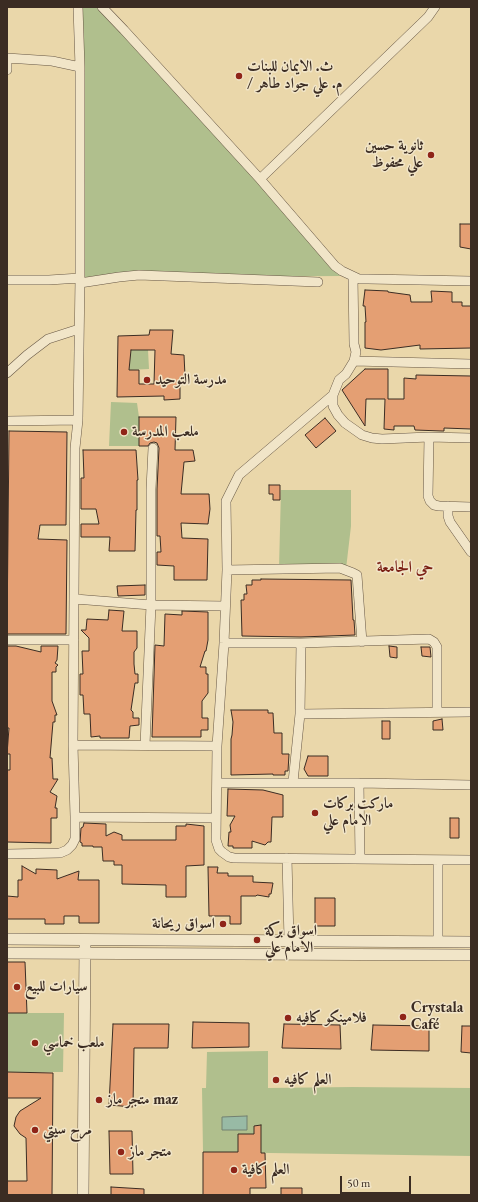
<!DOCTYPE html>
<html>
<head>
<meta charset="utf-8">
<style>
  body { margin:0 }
  #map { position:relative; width:478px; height:1202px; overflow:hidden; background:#ead7aa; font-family:"EB Garamond",serif }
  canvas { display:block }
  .frame { position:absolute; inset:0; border:8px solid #3b2c23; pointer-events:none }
  .scale { position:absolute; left:340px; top:1176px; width:71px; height:18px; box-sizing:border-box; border:2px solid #3b2c23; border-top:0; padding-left:5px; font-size:12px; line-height:14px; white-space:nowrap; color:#3b2c23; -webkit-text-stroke:3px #f1e5c8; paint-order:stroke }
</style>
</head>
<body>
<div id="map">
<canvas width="478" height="1202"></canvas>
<div class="frame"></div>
<div class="scale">50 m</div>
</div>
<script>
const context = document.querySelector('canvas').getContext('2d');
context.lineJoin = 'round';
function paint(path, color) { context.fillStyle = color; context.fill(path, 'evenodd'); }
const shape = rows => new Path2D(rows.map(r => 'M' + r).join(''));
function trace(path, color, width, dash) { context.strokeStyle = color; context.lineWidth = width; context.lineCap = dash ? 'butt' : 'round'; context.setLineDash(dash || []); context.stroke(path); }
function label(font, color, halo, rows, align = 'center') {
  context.font = font + ' "EB Garamond",Amiri,serif'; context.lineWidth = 3; context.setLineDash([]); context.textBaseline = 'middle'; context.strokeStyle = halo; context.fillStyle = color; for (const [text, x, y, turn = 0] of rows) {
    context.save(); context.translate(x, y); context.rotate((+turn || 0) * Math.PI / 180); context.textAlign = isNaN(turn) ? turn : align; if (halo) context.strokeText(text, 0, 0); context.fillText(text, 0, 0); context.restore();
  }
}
paint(shape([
  [78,7,102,7,335,266,340,276,80,278],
  [131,350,148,350,149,369,129,370],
  [111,402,137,403,139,417,139,446,109,446],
  [281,490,351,490,351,526,346,569,279,568],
  [7,1013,64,1013,63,1072,7,1072],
  [268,1051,268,1088,352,1087,471,1088,471,1156,203,1152,202,1088,206,1088,207,1052]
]), '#b0bf8d');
const water = shape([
  [247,1116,247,1130,222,1130,222,1117,247,1116]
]);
paint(water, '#98baa5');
trace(water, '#738171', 1);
const building = shape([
  [460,224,471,224,471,249,460,247,460,224],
  [365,290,388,291,388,292,410,295,411,302,432,302,431,291,452,292,452,302,462,302,462,306,471,306,471,348,420,349,420,345,381,350,365,348,365,322,366,322,365,306,363,306,365,290],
  [150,330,173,330,171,354,184,355,185,376,180,377,180,399,164,400,164,396,117,397,118,336,149,335,150,330],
  [131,350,155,350,154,384,139,384,139,370,129,370,131,350],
  [365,369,388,369,388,399,404,399,404,378,416,379,416,375,471,376,471,429,444,428,444,431,442,431,415,430,414,426,394,426,394,430,384,429,385,399,366,399,365,426,342,390,365,369],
  [139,417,176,417,175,450,193,450,195,461,184,462,181,494,209,494,210,509,208,524,181,523,182,538,208,539,207,580,174,580,174,566,157,565,157,552,161,552,160,536,157,536,157,489,159,448,157,443,154,442,150,443,148,446,139,446,139,417],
  [325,418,336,431,316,448,305,435,325,418],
  [9,431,67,432,66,525,40,525,38,539,67,540,66,634,7,634,9,431],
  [83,450,136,450,138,480,137,480,137,510,136,510,135,551,109,551,110,537,81,537,81,524,99,524,96,509,81,509,81,478,84,478,83,450],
  [269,485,280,485,280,500,273,500,273,494,269,494,269,485],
  [261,579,351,580,353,620,354,620,355,635,301,637,242,636,241,600,244,600,244,594,247,594,246,585,252,585,252,580,261,580,261,579],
  [145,585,145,595,118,596,117,586,145,585],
  [109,610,124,611,122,631,137,631,137,648,134,652,134,664,135,674,138,674,138,683,135,683,131,710,133,712,133,718,139,718,139,725,130,726,129,738,100,738,100,736,91,737,90,714,84,714,83,695,80,695,80,674,83,674,82,651,89,651,89,638,81,630,86,630,87,619,108,620,109,610],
  [182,611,208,612,208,640,206,651,205,651,200,667,206,667,206,674,208,674,208,693,202,701,202,718,208,718,208,730,201,730,201,737,152,737,155,645,164,646,165,614,182,615,182,611],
  [7,646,16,646,41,652,41,646,58,646,57,660,55,663,58,665,56,667,56,672,52,672,52,701,57,715,55,715,55,722,53,722,50,758,52,758,53,779,58,779,50,792,57,796,55,808,57,808,57,818,51,818,51,843,7,842,7,770,10,770,10,754,7,754,9,728,7,728,7,646],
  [389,646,397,647,397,658,390,657,389,646],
  [421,647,430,647,431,657,422,656,421,647],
  [231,710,268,710,268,713,273,713,274,733,282,733,282,754,289,754,288,771,285,771,285,775,273,775,273,774,231,775,231,739,232,735,233,722,231,710],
  [442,719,443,730,433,730,433,721,442,719],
  [382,721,390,721,390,739,382,739,382,721],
  [308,756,328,756,328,776,308,776,304,769,308,756],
  [228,789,263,790,283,795,283,817,272,817,271,842,268,842,265,845,252,841,252,848,233,848,233,846,228,846,229,832,231,832,230,825,235,816,227,816,228,789],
  [450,818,459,818,459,838,450,838,450,818],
  [84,823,106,824,106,836,114,832,122,835,122,840,176,840,176,826,186,826,186,824,204,826,204,865,186,866,186,897,166,897,166,885,122,884,122,865,114,865,114,861,103,861,102,847,93,847,93,846,82,846,82,843,80,842,81,828,83,827,84,823],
  [22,866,36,874,36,869,57,870,57,879,79,871,78,880,99,880,99,923,79,923,79,916,64,916,64,924,45,924,45,919,7,919,7,896,18,897,18,880,22,880,22,866],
  [208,867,218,867,217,873,228,873,228,876,253,876,253,882,273,883,271,894,269,894,269,897,257,895,256,896,241,896,241,924,230,924,230,916,209,916,208,867],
  [315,898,335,898,335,926,315,926,315,898],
  [7,962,25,962,27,1013,7,1013,7,962],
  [193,1022,249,1023,249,1047,192,1048,193,1022],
  [113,1024,169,1024,168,1048,134,1048,133,1107,109,1105,113,1024],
  [284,1024,340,1025,341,1049,282,1048,284,1024],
  [373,1025,429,1026,429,1051,371,1050,373,1025],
  [462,1026,471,1026,471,1053,461,1052,462,1026],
  [7,1072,53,1073,52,1195,7,1195,7,1181,27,1181,26,1138,20,1134,14,1126,16,1117,20,1111,41,1098,7,1098,7,1072],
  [261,1125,261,1153,265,1153,266,1188,250,1188,250,1195,203,1195,203,1152,238,1152,238,1134,254,1134,254,1126,261,1125],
  [109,1131,132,1131,133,1174,110,1174,109,1131],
  [111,1187,144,1189,144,1195,111,1195,111,1187],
  [281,1188,302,1188,302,1195,281,1195,281,1188]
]);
paint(building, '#e49f73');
trace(building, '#3b2c23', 1);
const minor = shape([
  [102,7,124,30,260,179,335,266,342,271,359,279,368,279,471,281],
  [7,58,52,61,80,67],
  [7,70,7,58],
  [260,179,428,17,435,7],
  [353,277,354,344,356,352,354,361,346,374,339,380,333,395,239,475,226,501,227,570,224,643,217,746,216,840,219,849,222,852,229,857,234,858,471,860],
  [7,280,49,280,80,278],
  [80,283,119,277,139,275,318,282],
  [354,361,471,364],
  [7,373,27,355,48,339,79,329],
  [333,395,333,406,338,415,345,423,362,435,372,438,382,439,429,437,471,438],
  [7,421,78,420],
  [429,437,428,496,430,501,434,505,439,506,471,507],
  [448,506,448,516,450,522,471,552],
  [227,570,340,568,353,573,357,575,362,642],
  [75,599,151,605,225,606],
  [7,640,74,640],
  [224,643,301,643,429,639,434,642,437,647,437,712],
  [300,714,471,712],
  [73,745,217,746],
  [145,745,151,605,151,489,153,448],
  [293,782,300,714,301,643],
  [217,783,359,783,471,785],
  [359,783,360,859],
  [75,817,73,745,75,448,78,420,80,278,80,67,78,7],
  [7,854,60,853,67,850,72,845,75,839,75,817,216,818],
  [287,858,289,941],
  [438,860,438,942]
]);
const tertiary = shape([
  [7,939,471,942],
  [7,953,471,955],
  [83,1195,85,945]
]);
trace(minor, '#675745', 10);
trace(tertiary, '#675745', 12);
trace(minor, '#f1e5c8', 9);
trace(tertiary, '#f1e5c8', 11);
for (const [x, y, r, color] of [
  [239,76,4,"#8f2418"],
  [431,155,4,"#8f2418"],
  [147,380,4,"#8f2418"],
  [124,432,4,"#8f2418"],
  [315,813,4,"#8f2418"],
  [223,924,4,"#8f2418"],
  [257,940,4,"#8f2418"],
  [17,987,4,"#8f2418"],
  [403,1017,4,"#8f2418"],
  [288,1018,4,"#8f2418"],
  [35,1043,4,"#8f2418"],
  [276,1080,4,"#8f2418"],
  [99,1100,4,"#8f2418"],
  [35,1130,4,"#8f2418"],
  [121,1152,4,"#8f2418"],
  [234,1170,4,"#8f2418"]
]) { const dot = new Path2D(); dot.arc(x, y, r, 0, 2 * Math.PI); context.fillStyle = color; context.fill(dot); trace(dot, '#f1e5c8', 1.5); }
label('bold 15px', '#3b2c23', '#f1e5c8', [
  ["ث. الايمان للبنات",247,67],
  ["/ م. علي جواد طاهر",247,84],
  ["ثانوية حسين",423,146,"right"],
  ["علي محفوظ",423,163,"right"],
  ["مدرسة التوحيد",155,380],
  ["ملعب المدرسة",132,432],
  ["ماركت بركات",323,804],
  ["الامام علي",323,821],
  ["اسواق ريحانة",215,924,"right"],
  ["اسواق بركة",265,931],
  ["الامام علي",265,948],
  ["سيارات للبيع",25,987],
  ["Crystala",411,1008],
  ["Café",411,1025],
  ["فلامينكو كافيه",296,1018],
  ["ملعب خماسي",43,1043],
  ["العلم كافيه",284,1080],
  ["متجر ماز maz",107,1100],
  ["مرح سيتي",43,1130],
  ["متجر ماز",129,1152],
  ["العلم كافية",242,1170]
], 'left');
label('bold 16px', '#7a1f14', '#f1e5c8', [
  ["حي الجامعة",405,568]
]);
</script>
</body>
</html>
